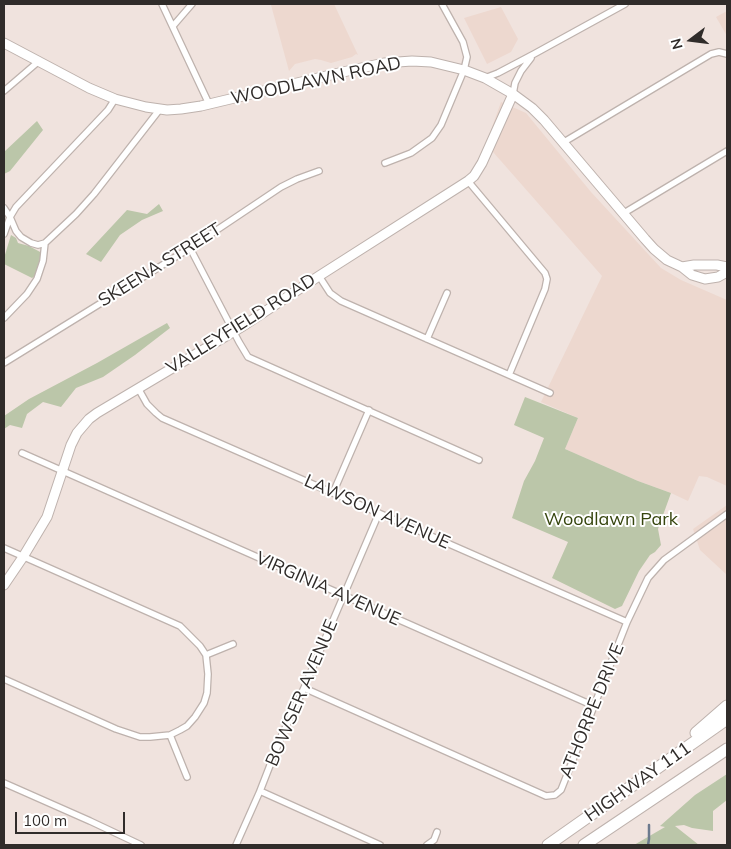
<!DOCTYPE html>
<html>
<head>
<meta charset="utf-8">
<style>
  body { margin:0 }
  #map { position:relative; width:731px; height:849px; overflow:hidden; background:#f0e3de; font-family:Mulish,sans-serif }
  canvas { display:block }
  .frame { position:absolute; inset:0; border:5px solid #302c2a; pointer-events:none }
  .north { position:absolute; left:666px; top:15px; width:50px; height:50px; -webkit-text-stroke:4px #fff; paint-order:stroke; rotate:255deg; font-size:14px; font-weight:700; line-height:20px; text-align:center; color:#302c2a }
  .north::after { content:''; display:block; margin:auto; width:18px; height:22px; background:#302c2a; clip-path:polygon(50% 0,100% 100%,50% 72%,0 100%) }
  .scale { position:absolute; left:15px; top:812px; width:110px; height:22px; box-sizing:border-box; border:2px solid #302c2a; border-top:0; padding-left:6px; font-size:15px; line-height:18px; white-space:nowrap; color:#302c2a; -webkit-text-stroke:4px #fff; paint-order:stroke }
</style>
</head>
<body>
<div id="map">
<canvas width="731" height="849"></canvas>
<div class="frame"></div>
<div class="north">N</div>
<div class="scale">100 m</div>
</div>
<script>
const context = document.querySelector('canvas').getContext('2d');
context.lineJoin = 'round';
function paint(path, color) { context.fillStyle = color; context.fill(path, 'evenodd'); }
const shape = rows => new Path2D(rows.map(r => 'M' + r).join(''));
function trace(path, color, width, dash) { context.strokeStyle = color; context.lineWidth = width; context.lineCap = dash ? 'butt' : 'round'; context.setLineDash(dash || []); context.stroke(path); }
function label(font, color, halo, rows, align = 'center') {
  context.font = font + ' Mulish,sans-serif'; context.lineWidth = 4; context.setLineDash([]); context.textBaseline = 'middle'; context.strokeStyle = halo; context.fillStyle = color; for (const [text, x, y, turn = 0] of rows) {
    context.save(); context.translate(x, y); context.rotate((+turn || 0) * Math.PI / 180); context.textAlign = isNaN(turn) ? turn : align; if (halo) context.strokeText(text, 0, 0); context.fillText(text, 0, 0); context.restore();
  }
}
paint(shape([
  [272,4,334,4,358,55,356,54,352,57,331,63,321,60,315,59,295,64,289,71,271,5],
  [501,7,518,39,511,52,487,64,464,18],
  [727,11,727,36,716,17],
  [501,102,526,113,591,192,661,268,681,280,727,300,727,486,707,477,699,476,688,501,671,493,638,481,565,449,578,418,541,402,602,276,486,144],
  [727,505,727,575,700,550,693,529]
]), '#edd8cf');
paint(shape([
  [37,121,43,130,10,171,4,174,4,152],
  [159,204,163,211,142,220,120,235,101,262,86,254,127,210,147,214],
  [11,235,16,238,18,243,29,246,42,253,39,273,32,278,4,264,4,258],
  [167,323,170,328,135,355,103,377,76,388,61,407,43,402,27,414,22,428,10,425,4,429,4,416,29,399,97,363],
  [525,397,578,418,565,449,638,481,671,493,658,529,661,545,655,552,650,555,639,571,622,606,615,609,552,578,568,542,512,518,524,481,535,461,544,438,514,425],
  [727,774,727,800,713,811,713,831,692,828,684,825,675,826,699,845,634,845,665,827,660,826,695,795]
]), '#bbc6a9');
trace(shape([
  [648,845,649,839,649,825]
]), '#6c7a8e', 2.5);
const street = shape([
  [162,4,209,104],
  [173,26,192,4],
  [485,78,498,73,534,54,625,4],
  [4,91,39,61],
  [513,94,515,83,521,71,531,58],
  [564,142,711,54,719,52,727,54],
  [385,163,411,153,432,138,441,125,464,70,467,57,463,42,442,4],
  [468,181,545,273,547,279,545,289,509,375],
  [4,208,10,217,16,231,21,237,31,243,38,245,45,243],
  [624,213,727,151],
  [4,234,10,217,16,207,108,110,115,99],
  [45,243,76,214,94,194,160,109],
  [190,248,239,342,248,357,479,460],
  [319,276,330,293,341,301,550,393],
  [4,318,27,294,37,279,43,261,45,243],
  [427,339,447,293],
  [4,363,190,248,281,187,297,179,319,171],
  [138,388,147,404,156,413,162,418,627,622],
  [22,453,594,706],
  [333,493,369,410],
  [4,548,180,626,200,646,206,655,208,674,207,693,204,703,195,717,187,726,180,730,170,735,150,737,140,737,116,729,4,679],
  [206,655,233,644],
  [304,688,546,796,555,795,561,790,563,785,627,622,648,578,664,560,727,514],
  [170,735,187,777],
  [4,783,90,821,141,845],
  [260,791,380,845],
  [236,845,260,791,281,737,304,688,379,513],
  [427,845,434,840,437,832]
]);
const secondary = shape([
  [4,43,89,88,115,99,146,107,167,110,181,109,201,106,343,72,384,63,412,61,431,62,464,70,485,78,513,94,532,108,544,120,645,239,654,249,667,260,682,267,692,275,705,279,718,277,727,272],
  [682,267,694,265,717,265,727,267],
  [4,585,23,557,47,517,71,445,77,433,89,419,97,413,243,326,319,276,468,181,474,176,482,163,513,94]
]);
const highway = shape([
  [696,733,727,706],
  [548,845,727,719],
  [584,845,727,749]
]);
trace(street, '#beb2ad', 8);
trace(secondary, '#beb2ad', 11);
trace(highway, '#beb2ad', 13);
trace(street, '#fff', 5.5);
trace(secondary, '#fff', 9);
trace(highway, '#fff', 11);
label('18px', '#302c2a', '#fff', [
  ["WOODLAWN ROAD",316,81,-12],
  ["SKEENA STREET",160,265,-32],
  ["VALLEYFIELD ROAD",241,324,-32],
  ["LAWSON AVENUE",377,512,24],
  ["VIRGINIA AVENUE",328,589,24],
  ["BOWSER AVENUE",302,693,-67],
  ["ATHORPE DRIVE",592,711,-68],
  ["HIGHWAY 111",638,782,-35]
]);
label('18px', '#36450e', '#fff', [
  ["Woodlawn Park",611,520]
]);
</script>
</body>
</html>
